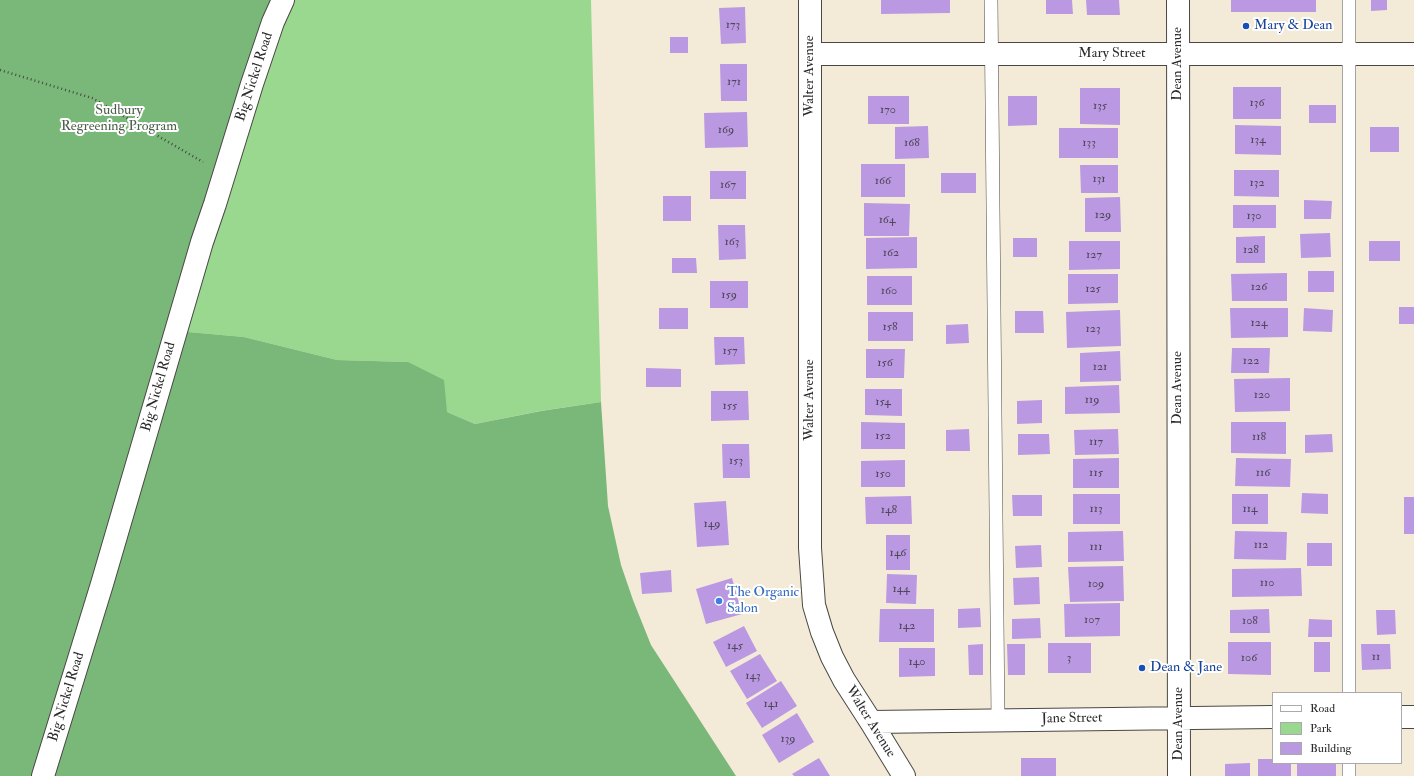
<!DOCTYPE html>
<html>
<head>
<meta charset="utf-8">
<style>
  body { margin:0 }
  #map { position:relative; width:1414px; height:776px; overflow:hidden; background:#f3ebd7; font-family:"IM FELL Double Pica",serif }
  canvas { display:block }
  .legend { position:absolute; left:1272px; top:692px; width:130px; height:72px; box-sizing:border-box; background:#fff; border:1px solid #aaa; margin:0; padding:5px 7px; list-style:none; font-size:12px; color:#2b2b2b }
  .legend li { display:flex; align-items:center; gap:8px; height:20px }
  .legend b { width:20px; border:1px solid #aaa }
</style>
</head>
<body>
<div id="map">
<canvas width="1414" height="776"></canvas>
<ul class="legend">
<li><b style="height:5px;background:#fff"></b>Road</li>
<li><b style="height:11px;background:#99d88e"></b>Park</li>
<li><b style="height:11px;background:#ba99e2"></b>Building</li>
</ul>
</div>
<script>
const context = document.querySelector('canvas').getContext('2d');
context.lineJoin = 'round';
function paint(path, color) { context.fillStyle = color; context.fill(path, 'evenodd'); }
const shape = rows => new Path2D(rows.map(r => 'M' + r).join(''));
function trace(path, color, width, dash) { context.strokeStyle = color; context.lineWidth = width; context.lineCap = dash ? 'butt' : 'round'; context.setLineDash(dash || []); context.stroke(path); }
function label(font, color, halo, rows, align = 'center') {
  context.font = font + ' "IM FELL Double Pica",serif'; context.lineWidth = 4; context.setLineDash([]); context.textBaseline = 'middle'; context.strokeStyle = halo; context.fillStyle = color; for (const [text, x, y, turn = 0] of rows) {
    context.save(); context.translate(x, y); context.rotate((+turn || 0) * Math.PI / 180); context.textAlign = isNaN(turn) ? turn : align; if (halo) context.strokeText(text, 0, 0); context.fillText(text, 0, 0); context.restore();
  }
}
paint(shape([
  [285,0,591,0,601,402,540,411,475,424,447,412,408,362,337,360,244,337,177,331]
]), '#99d88e');
paint(shape([
  [0,0,285,0,177,331,244,337,337,360,408,362,444,380,447,412,475,424,541,411,601,402,608,506,621,565,633,600,651,645,736,776,0,776]
]), '#7ab879');
paint(shape([
  [881,0,950,0,950,13,881,14],
  [1046,0,1072,0,1073,14,1046,14],
  [1086,0,1119,0,1120,15,1087,15],
  [1231,0,1316,0,1316,12,1231,12],
  [1371,0,1387,0,1387,10,1371,11],
  [745,7,746,43,721,44,719,8],
  [670,37,688,37,688,53,670,53],
  [720,64,747,64,747,101,721,101],
  [1233,87,1281,87,1281,119,1233,119],
  [1080,88,1120,88,1120,125,1080,124],
  [868,96,909,96,909,124,868,124],
  [1008,96,1037,96,1037,125,1008,126],
  [1309,105,1336,105,1336,123,1309,123],
  [747,112,748,147,705,148,704,113],
  [1235,125,1281,126,1281,155,1235,154],
  [928,126,929,158,895,159,895,127],
  [1370,127,1399,127,1399,152,1370,152],
  [1059,128,1118,128,1118,158,1059,158],
  [861,164,905,164,905,197,861,197],
  [1080,165,1118,165,1118,193,1081,193],
  [1234,170,1279,170,1279,197,1234,196],
  [710,171,746,171,746,199,710,199],
  [941,173,976,173,976,193,941,193],
  [663,196,691,196,691,221,663,221],
  [1120,197,1121,232,1085,232,1085,198],
  [1304,200,1332,201,1331,219,1304,219],
  [864,203,910,204,909,236,864,236],
  [1233,205,1276,205,1276,228,1233,228],
  [718,225,745,225,746,259,719,260],
  [1330,233,1331,257,1301,258,1300,234],
  [1265,236,1265,263,1236,263,1236,237],
  [917,237,917,268,866,269,866,238],
  [1013,238,1037,238,1037,257,1013,257],
  [1069,241,1120,241,1120,269,1069,270],
  [1369,241,1400,241,1400,261,1369,261],
  [672,258,696,258,697,273,672,273],
  [1308,271,1334,271,1334,292,1308,292],
  [1287,273,1287,301,1232,301,1231,274],
  [1068,274,1118,274,1118,303,1068,304],
  [867,276,912,276,912,305,867,305],
  [710,281,748,281,748,308,710,308],
  [1399,307,1414,307,1414,324,1399,324],
  [659,308,688,308,688,329,659,329],
  [1230,308,1288,308,1288,337,1231,338],
  [1304,308,1333,310,1332,332,1303,331],
  [1120,310,1121,346,1067,348,1066,312],
  [1015,311,1043,311,1044,333,1015,333],
  [868,312,913,312,913,341,868,341],
  [968,324,969,343,946,344,946,325],
  [714,337,744,337,745,364,715,365],
  [1232,348,1270,348,1269,373,1231,373],
  [866,349,905,349,904,378,866,378],
  [1120,351,1121,381,1080,382,1080,353],
  [646,368,681,369,681,387,646,387],
  [1290,378,1290,411,1235,412,1234,379],
  [1119,385,1120,413,1065,414,1065,387],
  [865,389,902,389,902,416,865,415],
  [711,391,748,391,749,420,711,421],
  [1042,400,1042,423,1017,424,1017,401],
  [861,422,905,423,905,449,861,449],
  [1231,422,1286,422,1286,454,1231,453],
  [969,429,970,451,946,451,946,430],
  [1118,429,1119,454,1075,455,1074,430],
  [1018,434,1049,434,1050,454,1018,455],
  [1332,434,1333,452,1305,453,1305,435],
  [722,444,749,444,750,478,723,478],
  [1119,458,1119,488,1073,488,1073,459],
  [1236,458,1291,459,1290,487,1235,486],
  [905,460,905,487,861,487,861,461],
  [1302,493,1328,494,1328,514,1301,513],
  [1073,494,1120,494,1120,524,1073,524],
  [1232,494,1268,494,1268,524,1232,524],
  [1012,495,1042,495,1042,516,1013,516],
  [911,496,912,524,866,524,865,497],
  [1404,497,1414,497,1414,534,1404,534],
  [726,501,729,545,697,547,694,503],
  [1123,531,1124,561,1068,562,1068,532],
  [1235,531,1287,532,1286,560,1234,559],
  [886,535,910,535,910,570,886,570],
  [1307,543,1332,543,1332,566,1307,566],
  [1041,545,1042,567,1016,568,1015,546],
  [1123,566,1124,601,1070,602,1068,567],
  [1301,568,1302,596,1232,597,1232,569],
  [671,570,672,592,642,594,640,573],
  [887,574,917,575,916,604,886,603],
  [1039,577,1040,604,1014,605,1013,578],
  [732,578,742,614,706,624,696,589],
  [1120,603,1120,636,1065,637,1064,604],
  [980,608,981,627,958,628,958,609],
  [880,609,934,609,934,642,879,642],
  [1269,609,1270,633,1230,633,1230,610],
  [1376,610,1395,610,1396,634,1377,635],
  [1040,618,1041,638,1012,639,1012,619],
  [1309,619,1332,620,1332,637,1308,637],
  [744,626,757,651,726,667,713,642],
  [1228,642,1271,642,1271,675,1228,674],
  [1314,642,1330,642,1330,672,1314,672],
  [1048,643,1091,643,1091,673,1048,673],
  [983,644,983,675,969,675,968,645],
  [1007,644,1025,644,1025,675,1008,675],
  [1361,644,1390,644,1391,669,1362,670],
  [899,648,935,648,935,676,899,677],
  [760,654,777,681,747,699,730,671],
  [781,681,797,706,762,728,746,703],
  [797,713,814,742,779,763,762,735],
  [819,758,830,776,794,776,792,774],
  [1021,758,1056,758,1056,776,1021,776],
  [1258,759,1273,759,1273,763,1291,763,1291,776,1258,776],
  [1250,763,1250,776,1225,776,1225,764],
  [1297,763,1336,763,1336,776,1297,776]
]), '#ba99e2');
const lane = shape([
  [991,0,998,720],
  [1349,693,1349,0],
  [1349,763,1349,776]
]);
const street = shape([
  [810,0,810,548,814,605,822,632,832,657,844,680,871,722,904,776],
  [1178,0,1179,776],
  [810,54,1414,54],
  [1401,717,1414,717],
  [871,722,1273,717]
]);
const secondary = shape([
  [43,776,102,584,202,242,215,204,252,84,273,22,283,0]
]);
trace(lane, '#494845', 14);
trace(street, '#494845', 24);
trace(secondary, '#494845', 24);
trace(shape([
  [0,70,92,98,203,162]
]), '#494845', 2.5, [1, 3]);
trace(lane, '#fff', 13);
trace(street, '#fff', 22);
trace(secondary, '#fff', 22);
for (const [x, y, r, color] of [
  [1246,26,4,"#1a4fb4"],
  [719,601,4,"#3f7fe0"],
  [1142,668,4,"#1a4fb4"]
]) { const dot = new Path2D(); dot.arc(x, y, r, 0, 2 * Math.PI); context.fillStyle = color; context.fill(dot); trace(dot, '#fff', 1.5); }
label('12px', '#4f4659', null, [
  ["173",733,25],
  ["171",734,82],
  ["136",1257,103],
  ["135",1100,106],
  ["170",888,110],
  ["169",726,130],
  ["134",1258,140],
  ["168",912,143],
  ["133",1089,143],
  ["131",1099,179],
  ["166",883,181],
  ["132",1257,183],
  ["167",728,185],
  ["129",1103,215],
  ["130",1254,216],
  ["164",887,220],
  ["163",732,242],
  ["128",1251,250],
  ["162",891,253],
  ["127",1094,255],
  ["126",1259,287],
  ["125",1093,289],
  ["160",889,291],
  ["159",729,295],
  ["124",1259,323],
  ["158",890,327],
  ["123",1093,329],
  ["157",730,351],
  ["122",1251,361],
  ["156",885,363],
  ["121",1100,367],
  ["120",1262,395],
  ["119",1092,400],
  ["154",883,402],
  ["155",730,406],
  ["152",883,436],
  ["118",1259,437],
  ["117",1096,442],
  ["153",736,461],
  ["115",1096,473],
  ["116",1263,473],
  ["150",883,474],
  ["113",1096,509],
  ["114",1250,509],
  ["148",889,510],
  ["149",712,524],
  ["112",1261,545],
  ["111",1096,547],
  ["146",898,553],
  ["110",1267,583],
  ["109",1096,584],
  ["144",901,589],
  ["107",1092,620],
  ["108",1250,621],
  ["142",907,626],
  ["145",735,646],
  ["11",1376,657],
  ["3",1069,658],
  ["106",1249,658],
  ["140",917,662],
  ["143",753,676],
  ["141",771,704],
  ["139",788,739]
]);
label('14px', '#164399', '#fff', [
  ["Mary & Dean",1254,26],
  ["Dean & Jane",1150,668]
], 'left');
label('14px', '#2b2b2b', '#fff', [
  ["Mary Street",1112,54],
  ["Dean Avenue",1178,64,-90],
  ["Walter Avenue",810,76,-90],
  ["Big Nickel Road",255,77,-72],
  ["Big Nickel Road",159,387,-74],
  ["Dean Avenue",1178,388,-90],
  ["Walter Avenue",810,400,-90],
  ["Big Nickel Road",67,697,-73],
  ["Jane Street",1072,719,-1],
  ["Walter Avenue",870,722,58],
  ["Dean Avenue",1179,724,-90]
]);
label('14px', '#4c5f49', '#fff', [
  ["Sudbury",119,111],
  ["Regreening Program",119,127]
]);
label('14px', '#366cbe', '#fff', [
  ["The Organic",727,593],
  ["Salon",727,609]
], 'left');
</script>
</body>
</html>
